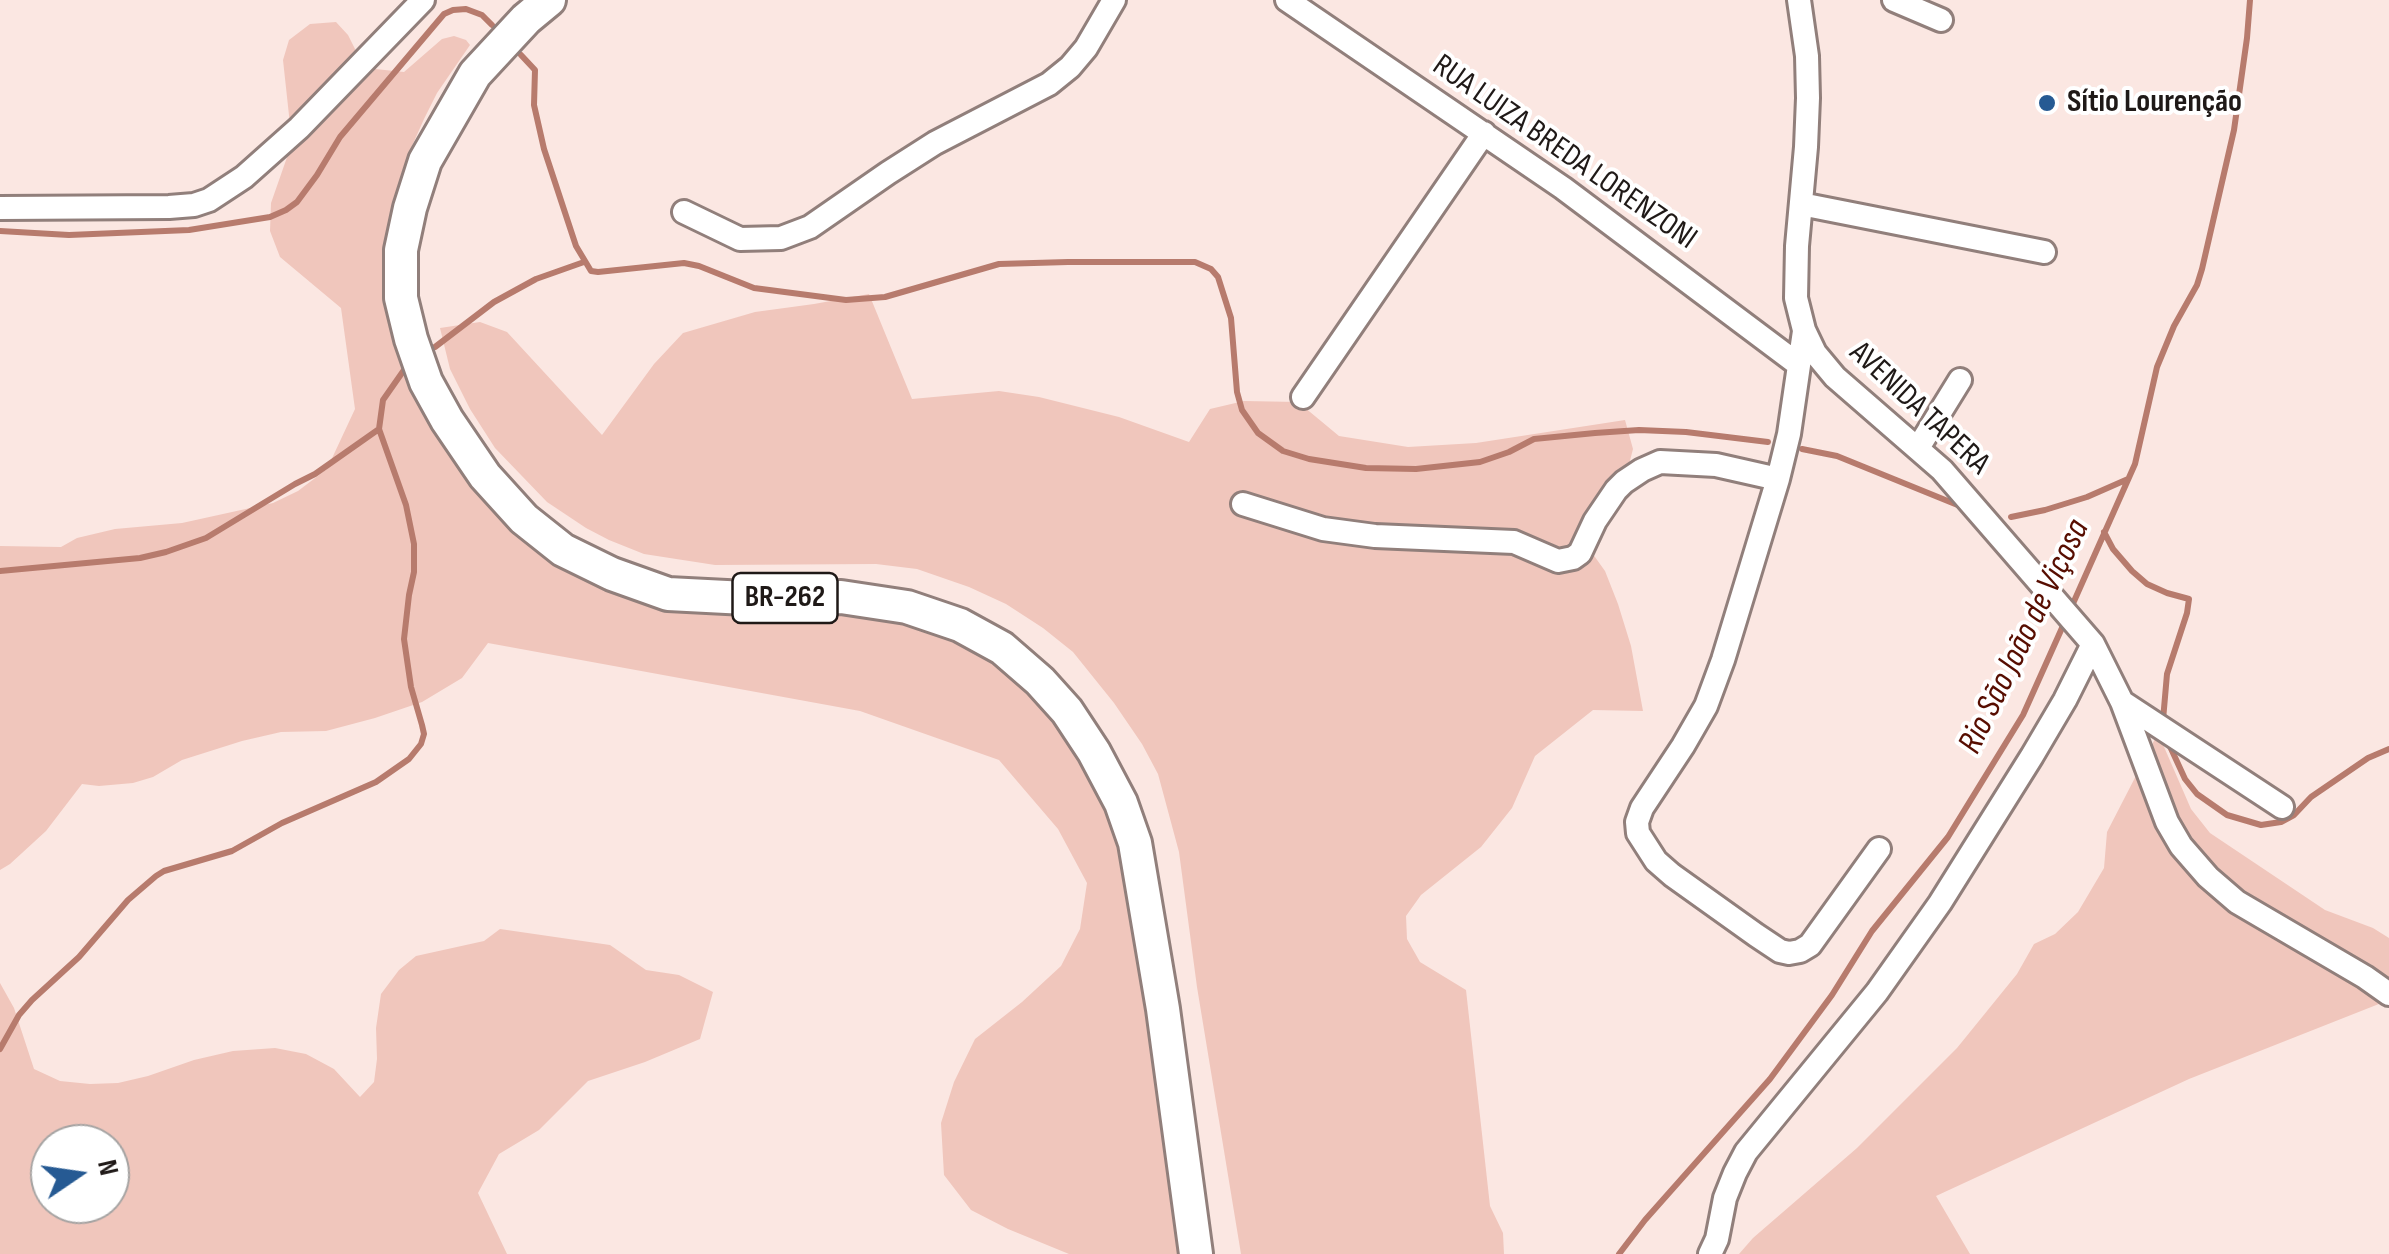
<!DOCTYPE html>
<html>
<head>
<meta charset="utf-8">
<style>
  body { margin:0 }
  #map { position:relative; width:2389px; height:1254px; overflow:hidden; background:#fbe7e2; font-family:"Sofia Sans Condensed",sans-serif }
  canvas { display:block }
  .north { position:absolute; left:30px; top:1124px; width:100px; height:100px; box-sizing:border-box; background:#fff; border:2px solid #a5a3a2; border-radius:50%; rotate:77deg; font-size:28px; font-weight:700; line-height:40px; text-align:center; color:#1f1917 }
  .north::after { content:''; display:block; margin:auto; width:35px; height:45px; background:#265a93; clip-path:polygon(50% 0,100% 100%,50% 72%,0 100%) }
</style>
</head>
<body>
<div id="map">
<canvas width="2389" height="1254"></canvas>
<div class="north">N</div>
</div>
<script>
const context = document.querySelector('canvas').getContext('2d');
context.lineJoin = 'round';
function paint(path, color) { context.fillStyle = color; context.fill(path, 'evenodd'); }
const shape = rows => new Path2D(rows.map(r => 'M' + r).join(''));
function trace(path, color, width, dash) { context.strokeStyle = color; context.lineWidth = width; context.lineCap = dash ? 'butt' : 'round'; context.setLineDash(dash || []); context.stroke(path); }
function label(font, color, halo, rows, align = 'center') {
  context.font = font + ' "Sofia Sans Condensed",sans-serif'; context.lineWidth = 8; context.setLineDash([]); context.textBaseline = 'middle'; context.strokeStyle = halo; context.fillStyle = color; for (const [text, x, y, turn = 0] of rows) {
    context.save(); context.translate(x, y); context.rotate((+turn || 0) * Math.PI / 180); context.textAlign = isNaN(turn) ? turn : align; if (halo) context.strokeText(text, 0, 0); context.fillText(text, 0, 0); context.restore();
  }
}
paint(shape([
  [336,22,348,35,359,57,375,69,404,72,442,39,454,36,466,40,470,45,437,93,424,119,412,146,397,203,435,429,468,477,578,566,936,614,1103,752,1206,1254,1069,1254,1008,1229,971,1210,944,1175,941,1123,954,1082,975,1039,1022,1002,1061,966,1080,929,1087,883,1058,829,999,760,860,711,488,643,462,678,422,702,375,718,326,731,281,732,242,741,182,760,153,777,133,783,99,786,82,784,46,831,10,864,0,870,0,546,61,547,77,538,115,529,182,523,273,503,298,491,327,469,355,409,341,308,280,257,270,231,271,203,292,143,283,60,289,40,310,24],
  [869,294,912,399,999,391,1039,397,1119,417,1189,442,1210,409,1244,401,1298,402,1339,436,1408,447,1476,443,1625,420,1633,449,1624,484,1580,536,1605,571,1618,604,1631,646,1643,711,1593,710,1535,756,1512,808,1481,847,1421,895,1406,916,1407,939,1420,962,1466,990,1490,1206,1503,1233,1504,1254,1241,1254,1197,987,1179,852,1158,774,1142,744,1114,703,1073,652,1043,628,1006,604,969,587,917,569,876,564,715,565,644,554,609,540,586,528,547,502,495,448,470,409,450,369,440,328,480,322,507,332,602,435,654,364,683,333,755,312,814,304],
  [2158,733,2191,809,2210,833,2325,910,2373,928,2389,938,2389,1000,2189,1079,1936,1196,1970,1254,1739,1254,1753,1238,1857,1148,1957,1048,2017,974,2034,944,2055,934,2078,912,2104,868,2107,832],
  [500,929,610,945,646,970,679,975,713,992,700,1039,645,1062,588,1081,539,1130,499,1154,478,1193,507,1254,0,1254,0,983,14,1008,34,1069,60,1081,90,1084,118,1083,148,1076,194,1060,233,1051,275,1048,306,1054,334,1069,360,1097,374,1082,377,1059,376,1028,381,994,399,970,416,956,484,941],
  [50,1144,110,1144,110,1204,50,1204]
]), '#f0c6bc');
trace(shape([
  [521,55,535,70,534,105,544,149,576,246,591,271,598,272,684,263,699,266,754,288,846,300,885,297,999,264,1068,262,1195,262,1211,269,1218,277,1231,318,1237,392,1242,410,1258,433,1283,451,1309,459,1366,468,1416,469,1480,462,1509,452,1534,439,1595,433,1639,430,1686,432,1768,442],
  [0,231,69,235,189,230,270,217,286,210,297,202,317,175,340,137,444,14,453,10,466,9,482,15,492,25],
  [435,347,494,302,536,279,584,262],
  [1802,449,1837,456,1965,508],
  [2011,517,2045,510,2087,497,2128,479],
  [2104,532,2113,549,2132,571,2147,584,2167,593,2189,599,2187,613,2167,674,2163,720],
  [0,571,140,558,166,552,206,538,295,484,315,474,379,429],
  [2071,608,2135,464,2157,367,2174,326,2197,285,2202,269,2234,130,2247,38,2250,0],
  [2168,742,2185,779,2197,794,2227,815,2261,825,2281,822,2294,815,2311,797,2368,758,2389,749],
  [0,1049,19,1015,32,1000,79,957,128,900,156,876,164,871,232,851,282,823,376,782,409,759,421,744,424,734,422,725,411,687,404,639,409,595,414,572,414,544,406,505,379,429,383,400,404,370],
  [1619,1254,1645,1220,1770,1079,1832,995,1872,931,1948,837,2023,715,2066,619]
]), '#b77b6d', 6);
const minor = shape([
  [1287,0,1563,188,1799,365],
  [1799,0,1807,56,1808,98,1806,147,1797,246,1796,298,1804,330,1815,353,1835,377,1942,470,2093,644,2122,702,2167,822,2181,846,2208,877,2237,902,2365,977,2389,994],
  [1894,0,1941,20],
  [1801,204,2044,252],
  [0,208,169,207,194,205,209,200,244,177,299,128,423,0],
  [684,212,740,239,781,238,810,227,888,173,935,143,1049,84,1070,67,1086,48,1114,0],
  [1804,331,1789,434,1778,479,1723,660,1706,706,1683,746,1642,808,1637,822,1638,833,1656,861,1672,875,1756,935,1780,951,1789,953,1800,951,1810,945,1879,849],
  [1303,397,1484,133],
  [1918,448,1960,380],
  [1243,504,1323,529,1375,536,1514,542,1558,561,1573,558,1580,553,1595,521,1616,490,1624,482,1642,470,1660,462,1716,465,1778,479],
  [2122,702,2282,807],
  [1710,1254,1717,1239,1725,1198,1735,1173,1746,1152,1877,992,1940,903,2032,756,2065,700,2093,644]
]);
const highway = shape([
  [549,0,526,19,475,74,425,161,410,208,401,250,401,298,411,339,426,382,447,420,485,476,524,519,563,550,612,574,668,594,746,598,841,597,907,607,960,625,1002,648,1040,681,1067,711,1094,752,1121,803,1135,843,1163,1009,1196,1254]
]);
trace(minor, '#917f7b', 28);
trace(highway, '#917f7b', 38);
trace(minor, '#fff', 22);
trace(highway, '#fff', 32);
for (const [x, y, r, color] of [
  [2047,103,10,"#265a93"]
]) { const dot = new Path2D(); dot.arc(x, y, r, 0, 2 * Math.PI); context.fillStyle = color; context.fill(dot); trace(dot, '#fff', 4); }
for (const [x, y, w] of [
  [785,598,105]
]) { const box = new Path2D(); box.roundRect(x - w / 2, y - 25, w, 50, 8); context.fillStyle = '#fff'; context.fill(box); trace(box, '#1f1917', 2.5); }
label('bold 30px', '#1f1917', null, [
  ["BR-262",785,598]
]);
label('bold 32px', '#1f1917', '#fff', [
  ["Sítio Lourenção",2067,103]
], 'left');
label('32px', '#1f1917', '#fff', [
  ["RUA LUIZA BREDA LORENZONI",1564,153,35],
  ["AVENIDA TAPERA",1919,409,43]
]);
label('italic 35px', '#570d00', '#fff', [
  ["Rio São João de Viçosa",2025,637,-64]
]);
</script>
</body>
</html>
